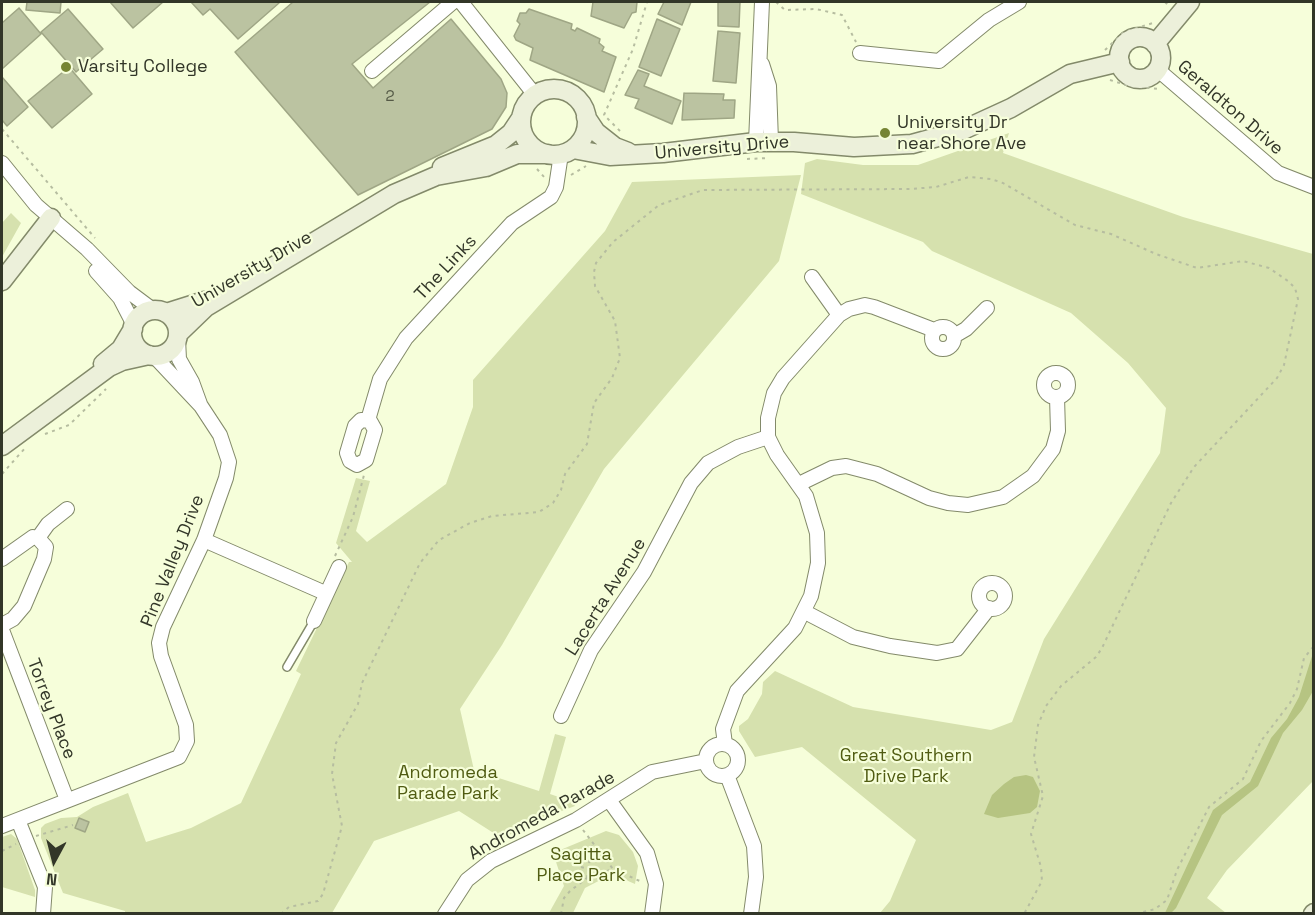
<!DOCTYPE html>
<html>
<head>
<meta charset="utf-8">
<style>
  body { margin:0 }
  #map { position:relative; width:1315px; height:915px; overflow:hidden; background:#f6feda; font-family:"Space Grotesk",sans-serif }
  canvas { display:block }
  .frame { position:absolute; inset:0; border:3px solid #323628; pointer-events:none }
  .north { position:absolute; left:24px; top:831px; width:60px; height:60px; -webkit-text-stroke:4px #f6feda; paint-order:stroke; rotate:187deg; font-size:16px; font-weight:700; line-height:24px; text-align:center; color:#323628 }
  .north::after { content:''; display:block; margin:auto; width:21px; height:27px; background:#323628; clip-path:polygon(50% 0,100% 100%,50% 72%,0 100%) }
</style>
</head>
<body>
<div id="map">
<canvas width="1315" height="915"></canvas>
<div class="frame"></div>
<div class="north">N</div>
</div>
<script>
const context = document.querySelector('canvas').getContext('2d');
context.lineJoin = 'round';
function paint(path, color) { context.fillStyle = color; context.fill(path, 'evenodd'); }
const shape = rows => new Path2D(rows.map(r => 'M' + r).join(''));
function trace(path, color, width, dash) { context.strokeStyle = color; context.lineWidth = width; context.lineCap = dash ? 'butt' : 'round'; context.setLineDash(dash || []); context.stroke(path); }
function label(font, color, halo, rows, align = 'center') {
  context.font = font + ' "Space Grotesk",sans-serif'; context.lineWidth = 4.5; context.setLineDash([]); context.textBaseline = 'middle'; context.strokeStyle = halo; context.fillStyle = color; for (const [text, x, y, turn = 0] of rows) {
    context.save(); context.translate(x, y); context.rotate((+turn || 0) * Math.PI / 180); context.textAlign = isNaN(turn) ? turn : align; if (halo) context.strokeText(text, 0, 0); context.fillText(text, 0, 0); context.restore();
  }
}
paint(shape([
  [1009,133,1003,153,1183,217,1313,254,1313,781,1227,870,1207,898,1226,913,880,913,890,901,916,840,802,747,755,757,739,731,739,726,748,719,762,694,763,682,775,671,853,707,991,730,1012,722,1044,639,1160,453,1166,408,1128,363,1071,313,932,251,923,242,801,194,805,163,817,159,863,165,918,165],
  [801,175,779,261,604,469,502,645,460,709,474,770,539,791,555,734,566,737,550,794,573,802,575,806,527,824,503,839,459,811,374,841,332,913,125,913,125,911,63,893,41,838,41,828,45,824,61,818,77,817,93,807,128,793,146,842,191,828,241,803,301,674,296,671,349,562,352,562,336,543,356,478,370,481,356,531,367,542,446,484,473,407,473,380,605,231,632,182],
  [11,213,21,223,2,257,2,223],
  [606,831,619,835,633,852,638,866,635,884,612,874,585,888,573,913,549,913,564,886,553,853],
  [11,834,17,839,35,890,35,897,2,887,2,837]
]), '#d6e1ae');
paint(shape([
  [1313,653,1313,691,1302,710,1283,733,1258,786,1222,815,1176,908,1171,913,1165,913,1213,810,1250,782,1271,738,1287,719,1299,697],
  [1026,775,1033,777,1040,791,1037,807,1030,813,998,818,984,814,992,795,1004,784,1014,777]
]), '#b6c482');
const building = shape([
  [27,2,61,2,60,13,26,10,27,2],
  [110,2,163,2,133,28,110,2],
  [191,2,278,2,279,3,238,39,210,9,203,15,191,2],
  [293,2,430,2,352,64,373,88,451,19,501,79,507,93,506,107,492,129,358,195,235,52,293,2],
  [593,2,637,2,636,12,632,13,624,28,591,16,593,2],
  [664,2,691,2,682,25,658,14,664,2],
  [718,2,740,2,739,27,718,26,718,2],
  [19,8,41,34,2,69,2,23,19,8],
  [68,9,103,49,76,72,41,32,68,9],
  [529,9,572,24,571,29,575,31,577,28,600,39,599,43,604,47,602,51,616,57,604,92,530,60,533,48,516,40,514,36,520,24,517,21,520,13,526,13,529,9],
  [657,19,680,29,661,76,639,67,657,19],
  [718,31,740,33,736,83,713,81,718,31],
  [69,67,92,94,52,128,28,101,69,67],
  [638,70,649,74,644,86,681,101,672,124,635,108,639,99,625,95,638,70],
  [2,77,28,107,7,126,2,120,2,77],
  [684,93,724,94,723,100,735,100,734,118,682,120,684,93],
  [79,818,89,822,85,832,75,828,79,818]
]);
paint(building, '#bbc3a1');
trace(building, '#9fa685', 1.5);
const lane = shape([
  [287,667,314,621]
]);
const street = shape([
  [461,2,535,95],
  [860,53,939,61,989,20,1019,2],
  [762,64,769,86,771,141],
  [1157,69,1278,173,1314,187],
  [372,71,453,2],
  [756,142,762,2],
  [2,163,36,205,87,249,129,292,153,310],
  [96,271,120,298,134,325],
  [812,277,839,315],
  '932 338a11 11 0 1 1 22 0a11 11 0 1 1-22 0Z',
  [954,336,966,329,987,308],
  [178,339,179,359,192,382,200,404],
  '1044 385a12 12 0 1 1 24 0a12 12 0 1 1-24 0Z',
  [361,420,370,421,375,430,366,460,357,465,350,461,347,453,355,426,361,420],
  [368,420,380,379,406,338,512,223,551,197,556,187,561,154],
  [799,484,832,468,846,466,877,474,929,498,948,503,968,505,1003,497,1033,476,1053,449,1058,431,1057,397],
  [38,538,48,524,67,509],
  [204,540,325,593],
  [2,559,33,537,38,538,46,547,44,559,24,606,13,619,2,625],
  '979 596a13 13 0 1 1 26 0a13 13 0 1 1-26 0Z',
  [805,612,853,637,890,646,937,653,957,649,989,608],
  [314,621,339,567],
  [2,630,67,800],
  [561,716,591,650,644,572,691,483,708,463,738,447,768,437],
  '706 760a16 16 0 1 1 32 0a16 16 0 1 1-32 0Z',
  [725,744,723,729,737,691,795,628,811,596,818,563,817,533,806,496,777,455,768,437,768,418,774,393,783,378,839,315,849,309,865,305,874,307,934,330],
  [727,775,754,846,756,877,751,914],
  [609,800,647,853,656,884,652,914],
  [18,820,45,887,43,914],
  [2,826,179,757,187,741,186,725,161,656,159,643,163,627,204,540,226,478,229,462,220,435,201,406,154,356],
  [445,914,467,880,491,861,576,820,652,772,706,761]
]);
const secondary = shape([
  '1119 58a21 21 0 1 1 42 0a21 21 0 1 1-42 0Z',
  [1155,44,1190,2],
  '521 122a33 33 0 1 1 66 0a33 33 0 1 1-66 0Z',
  [586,117,596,132,615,147,628,152],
  [573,149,610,156,663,153,756,142,794,142,854,147,912,144,963,130,1011,108,1070,74,1120,62],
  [442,167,496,145,511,133,521,118],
  [2,281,51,218],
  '132 333a23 23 0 1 1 46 0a23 23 0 1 1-46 0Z',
  [166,313,204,301],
  [178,334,206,307,394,194,436,176,486,167,517,154,548,154],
  [103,364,121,349,133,329],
  [2,446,109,367,122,361,149,355],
  [1313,914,1314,913]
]);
trace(lane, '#838a6a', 10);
trace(street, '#838a6a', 16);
trace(secondary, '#838a6a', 21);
trace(shape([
  [776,2,785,10,816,9,842,15,856,42],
  [1165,2,1169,6],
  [1105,50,1124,32,1153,23],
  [1110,80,1129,86,1160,89],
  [1219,103,1233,116],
  [2,129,95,238],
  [620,131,604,115,633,49,647,2],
  [747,159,768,158],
  [537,169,545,178],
  [571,175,586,166],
  [45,434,69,425,106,389],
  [2,474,26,447],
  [335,556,353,517,364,475],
  [583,830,613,869,642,882],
  [36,836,73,825],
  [2,851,16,844],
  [581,867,588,869],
  [587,878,592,843],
  [281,914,289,907,318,901,323,894,342,826,332,774,336,743,358,704,362,683,420,563,439,540,470,523,492,516,539,512,553,503,561,490,565,474,587,444,594,403,612,378,620,358,615,321,595,286,594,272,596,263,613,242,659,205,703,190,910,189,936,187,969,177,991,179,1003,183,1075,225,1111,234,1156,254,1197,268,1243,261,1269,268,1288,281,1295,288,1298,299,1284,365,1277,378,1194,467,1171,503,1102,648,1096,657,1061,686,1046,706,1038,725,1034,757,1043,796,1031,834,1041,867,1042,881,1024,914],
  [561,914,564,898,570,891,587,878,613,869],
  [1136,914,1155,909,1167,900,1177,870,1209,807,1243,779,1261,741,1290,703,1297,689,1304,658,1314,646]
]), '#b6bda0', 2, [3, 4.5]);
trace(lane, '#fff', 7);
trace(street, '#fff', 14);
trace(secondary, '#ecf0da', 18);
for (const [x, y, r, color] of [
  [66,67,6,"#768533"],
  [885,133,6,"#768533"]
]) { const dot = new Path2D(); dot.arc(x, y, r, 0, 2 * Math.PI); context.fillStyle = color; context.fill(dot); trace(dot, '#f6feda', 2); }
label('15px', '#545946', null, [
  ["2",390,97]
]);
label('18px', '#323628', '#f6feda', [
  ["Varsity College",78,67],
  ["University Dr",897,123],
  ["near Shore Ave",897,144]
], 'left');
label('18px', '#323628', '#f6feda', [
  ["Geraldton Drive",1230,108,41],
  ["University Drive",722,148,-5],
  ["The Links",446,268,-47],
  ["University Drive",252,270,-30],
  ["Pine Valley Drive",173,561,-68],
  ["Lacerta Avenue",606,597,-58],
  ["Torrey Place",51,709,69],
  ["Andromeda Parade",542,816,-29]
]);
label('18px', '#505c12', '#f6feda', [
  ["Great Southern",906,756],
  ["Drive Park",906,777],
  ["Andromeda",448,773],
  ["Parade Park",448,794],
  ["Sagitta",581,855],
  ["Place Park",581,876]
]);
</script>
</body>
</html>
